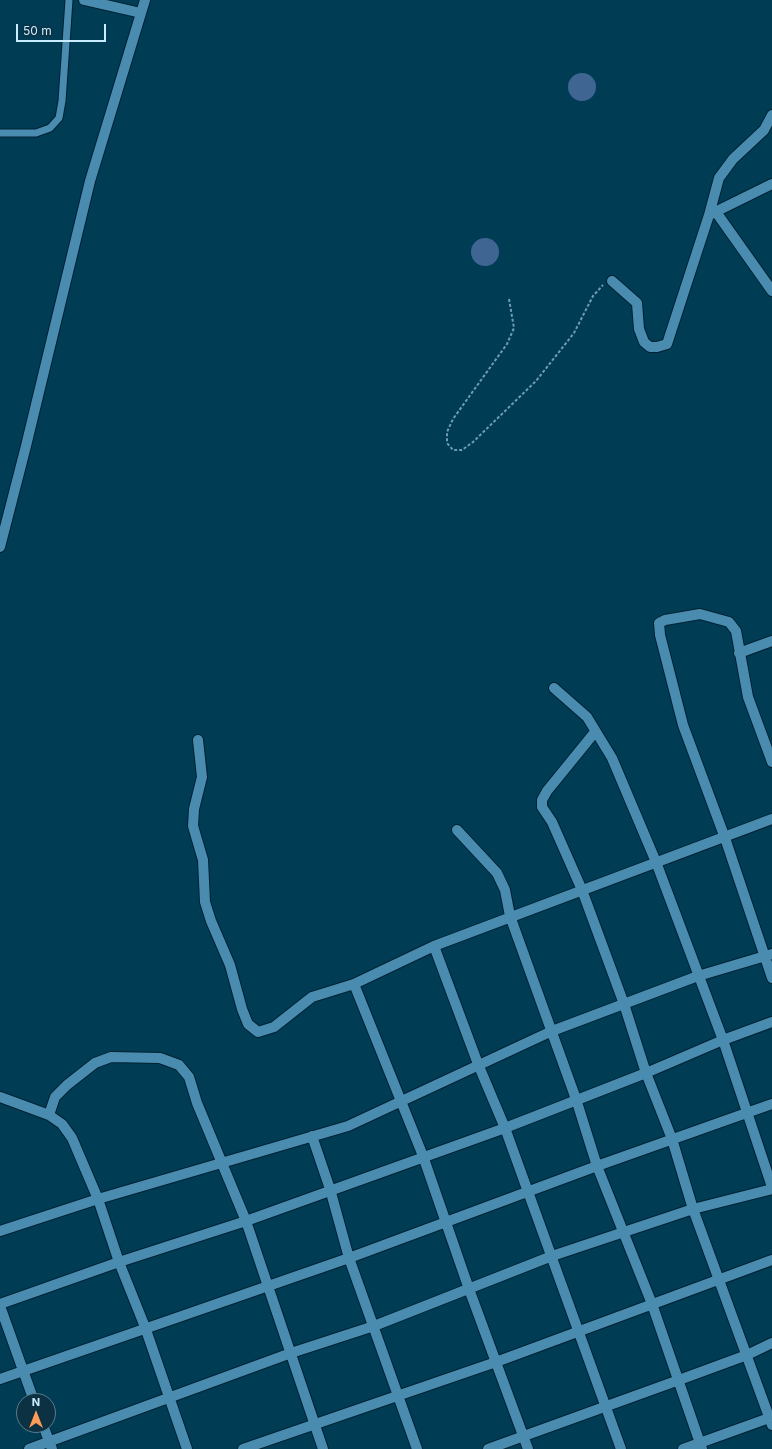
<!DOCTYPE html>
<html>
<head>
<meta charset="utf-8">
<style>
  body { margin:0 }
  #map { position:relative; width:772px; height:1449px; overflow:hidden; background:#013c55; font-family:Inter,sans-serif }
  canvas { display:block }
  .north { position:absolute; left:16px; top:1393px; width:40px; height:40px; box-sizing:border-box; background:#0c3143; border:1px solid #587c8e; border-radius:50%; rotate:0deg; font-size:11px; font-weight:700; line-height:16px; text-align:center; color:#cbecff }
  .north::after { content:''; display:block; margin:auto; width:14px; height:18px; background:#fe9c57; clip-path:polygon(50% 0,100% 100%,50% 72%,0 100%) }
  .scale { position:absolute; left:16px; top:24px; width:90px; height:18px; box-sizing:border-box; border:2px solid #cbecff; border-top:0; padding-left:5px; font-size:12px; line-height:14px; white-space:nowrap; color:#cbecff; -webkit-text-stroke:3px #0c3143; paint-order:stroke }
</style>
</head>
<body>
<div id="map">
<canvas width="772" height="1449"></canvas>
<div class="north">N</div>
<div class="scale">50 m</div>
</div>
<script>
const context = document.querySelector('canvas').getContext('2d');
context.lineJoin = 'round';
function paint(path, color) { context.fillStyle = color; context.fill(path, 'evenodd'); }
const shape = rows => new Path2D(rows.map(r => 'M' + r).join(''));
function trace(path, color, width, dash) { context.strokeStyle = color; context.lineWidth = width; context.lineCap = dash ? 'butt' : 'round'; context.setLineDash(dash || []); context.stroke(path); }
paint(shape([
  '568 87a14 14 0 1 1 28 0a14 14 0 1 1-28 0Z',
  '471 252a14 14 0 1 1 28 0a14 14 0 1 1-28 0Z'
]), '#3f6593');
const lane = shape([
  [0,133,36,133,50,128,59,118,62,101,69,0]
]);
const street = shape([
  [84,0,141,13],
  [716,212,772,291],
  [711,214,772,184],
  [612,281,637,303,639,329,644,342,650,347,657,347,667,344,709,215,719,178,733,159,764,130,772,115],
  [0,547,26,446,90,181,145,0],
  [739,653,772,641],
  [554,688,587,717,612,758,656,862,723,1040,772,1187],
  [595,732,547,791,542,800,542,807,552,822,582,890,624,1004,646,1073,672,1139,693,1209,772,1425],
  [198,740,202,777,194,809,193,826,203,860,205,902,211,921,230,965,242,1009,248,1024,258,1032,274,1027,312,997,354,984,434,946,772,819],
  [772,762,748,697,736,631,729,622,700,614,665,620,659,623,660,635,683,725,725,838,772,978],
  [457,830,497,873,505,890,510,916,576,1099,597,1166,652,1304,702,1449],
  [434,946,478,1064,505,1128,621,1449],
  [354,984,423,1156,469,1289,528,1449],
  [0,1097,49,1115,62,1124,72,1138,98,1199,119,1262,145,1327,187,1449],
  [49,1115,55,1097,67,1085,95,1063,111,1057,160,1058,179,1065,189,1077,197,1103,246,1221,323,1449],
  [312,1136,330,1189,349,1258,417,1449],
  [0,1231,98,1199,348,1126,552,1031,698,976,772,954],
  [0,1304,119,1262,246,1221,505,1128,646,1073,723,1040,772,1022],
  [0,1306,34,1401],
  [0,1379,349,1258,597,1166,772,1104],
  [43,1425,52,1449],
  [29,1449,291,1353,374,1326,552,1256,693,1209,772,1189],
  [243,1449,496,1362,772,1260],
  [683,1449,772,1417]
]);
const secondary = shape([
  [488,1449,679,1380,747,1355,772,1343]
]);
trace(lane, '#023', 9);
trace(street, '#023', 12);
trace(secondary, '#023', 12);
trace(shape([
  [509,299,514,328,507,344,453,419,447,432,447,443,453,450,462,450,473,442,536,381,574,333,593,296,603,285]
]), '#6f9cb2', 2, [3, 2]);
trace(lane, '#498caf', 7);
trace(street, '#498caf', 10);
trace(secondary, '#498caf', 10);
</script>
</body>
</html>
